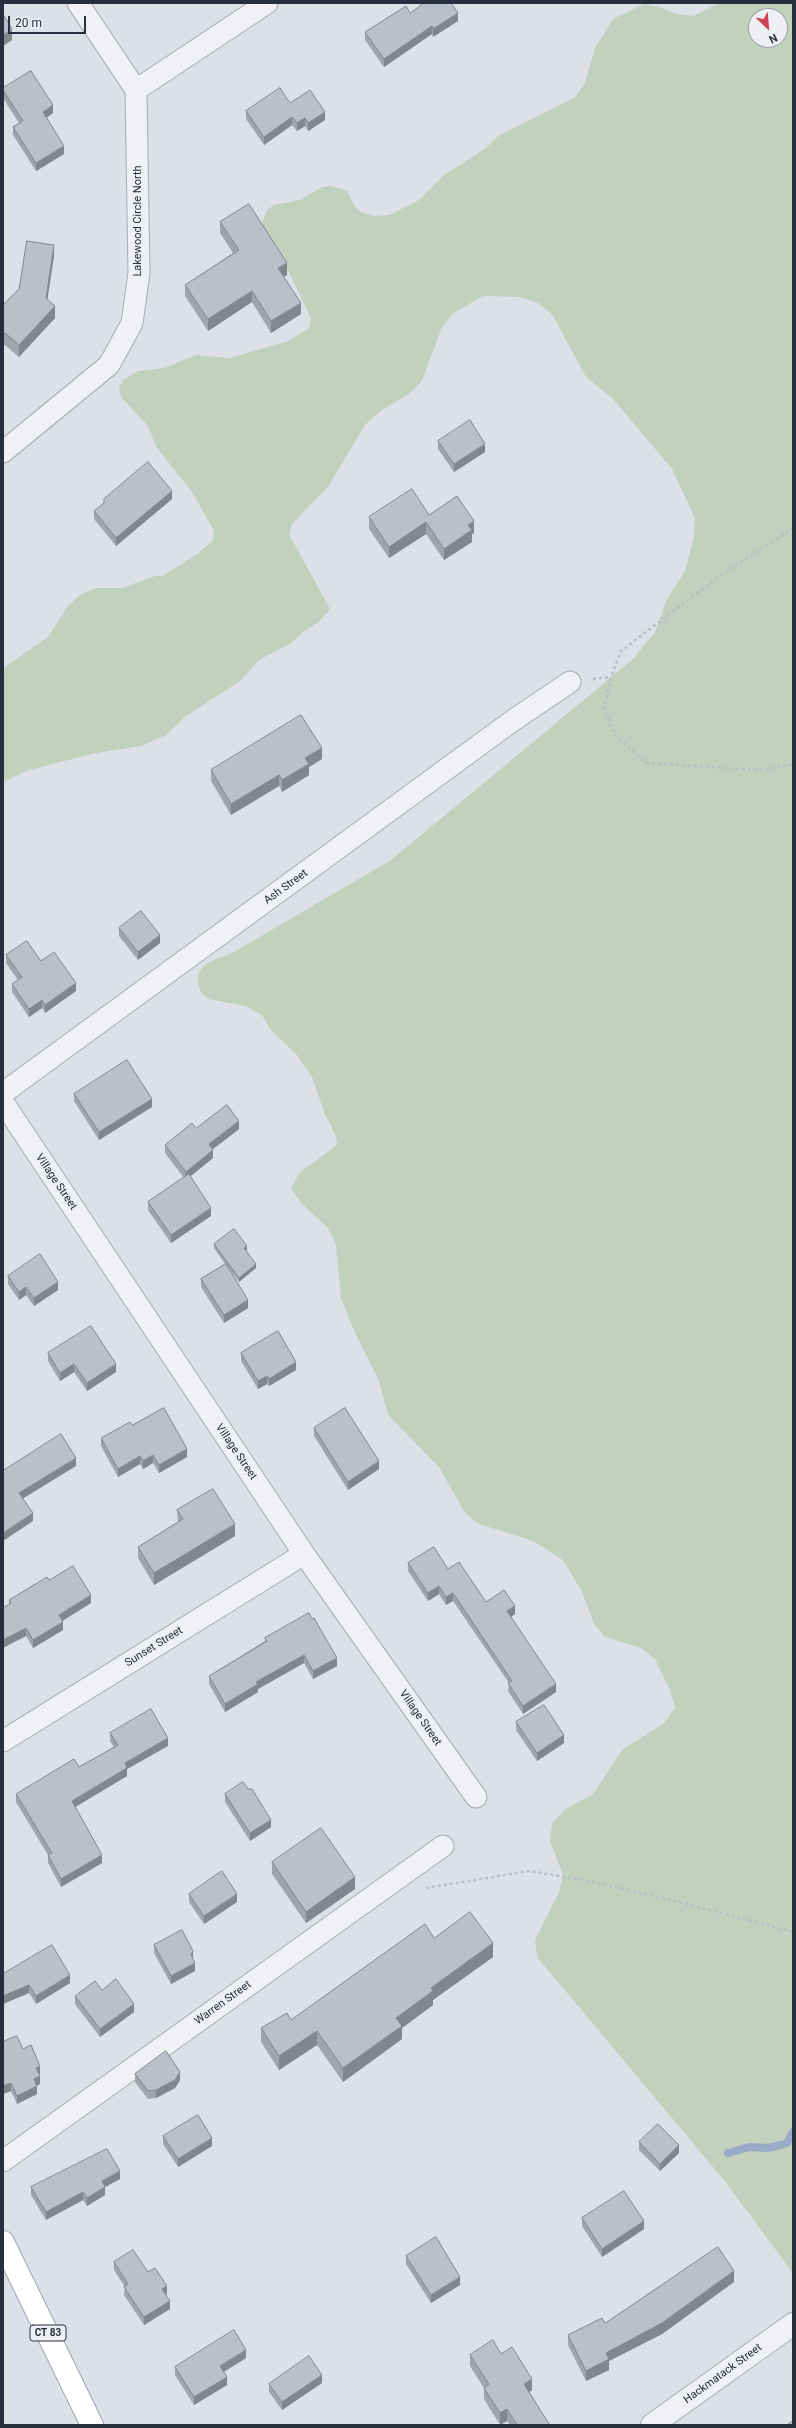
<!DOCTYPE html>
<style>
body{margin:0}
#map{position:relative;width:796px;height:2428px;overflow:hidden;background:#dde1e7;font-family:Roboto,sans-serif}
canvas{display:block}
.frame{position:absolute;inset:0;border:4px solid #272e3d;pointer-events:none}
.north{position:absolute;left:748px;top:8px;width:40px;height:40px;box-sizing:border-box;background:#edeff5;border:1px solid #9ea2ab;border-radius:50%;rotate:154deg;font-size:11px;font-weight:700;line-height:16px;text-align:center;color:#272e3d}
.north::after{content:'';display:block;margin:auto;width:14px;height:18px;background:#cb4350;clip-path:polygon(50% 0,100% 100%,50% 72%,0 100%)}
.scale{position:absolute;left:8px;top:16px;width:78px;height:18px;box-sizing:border-box;border:2px solid #272e3d;border-top:0;padding-left:5px;font-size:12px;line-height:14px;white-space:nowrap;color:#272e3d;-webkit-text-stroke:3px #edeff5;paint-order:stroke}
</style>
<div id="map">
<canvas width="796" height="2428"></canvas>
<div class="frame"></div>
<div class="north">N</div>
<div class="scale">20 m</div>
</div>
<script>
const c = document.querySelector('canvas').getContext('2d');
c.lineJoin = 'round';
function fillPath(path, color) { c.fillStyle = color; c.fill(path, 'evenodd'); }
function trace(path, color, width, dash) { c.strokeStyle = color; c.lineWidth = width; c.lineCap = dash ? 'butt' : 'round'; c.setLineDash(dash || []); c.stroke(path); }
function write(font, color, halo, rows, align = 'center') {
  c.font = font + ' Roboto,sans-serif'; c.lineWidth = 4; c.setLineDash([]); c.textBaseline = 'middle'; c.strokeStyle = halo; c.fillStyle = color; for (const [text, x, y, turn = 0] of rows) {
    c.save(); c.translate(x, y); c.rotate((+turn || 0) * Math.PI / 180); c.textAlign = isNaN(turn) ? turn : align; if (halo) c.strokeText(text, 0, 0); c.fillText(text, 0, 0); c.restore();
  }
}
const green = new Path2D(`
 M719,3h74v2270l-70,-94 -186,-222 -2,-17 24,-48 4,-17 -13,-34 2,-17 12,-14 29,-16 29,-44 42,-27 11,-15 -5,-18 -15,-31 -14,-11 -36,-11 -11,-13 -12,-32 -19,-32 -30,-19 -54,-17 -14,-11 -26,-46 -51,-52 -9,-34 -24,-48 -14,-35 -5,-53 -8,-17 -26,-24 -11,-15 8,-16 38,-28 -1,-9 -12,-24 -12,-35 -15,-22 -26,-25 -9,-15 -17,-9 -37,-7 -7,-6c-1,-5 -4,-11 -3,-16 1,-15 26,-20 36,-25l157,-92 242,-201 22,-27 12,-33 18,-28 9,-35 1,-18 -23,-49 -58,-69 -28,-23 -34,-63 -14,-11 -18,-6 -37,-1 -31,18 -11,15 -19,52 -12,12 -31,19 -14,13 -37,62 -36,37 -3,10 41,75 -11,13 -15,9 -14,13 -31,16 -19,21 -54,35 -20,19 -25,11 -45,7 -67,17 -26,12v-114l45,-31 19,-30 13,-12 16,-7h26l33,-12h8l37,-24 13,-12 1,-9 -22,-39 -35,-44 -10,-23 -26,-28 -2,-9 4,-8 15,-9 26,-3 32,-13 34,3 58,-17 21,-13 2,-9 -4,-9 -22,-46 -24,-38 6,-16 7,-5 26,-5 22,-13 9,-1 16,5 8,16 6,5 12,4 16,-1 30,-15 24,-24 43,-28 12,-12 76,-38 11,-15 10,-35 18,-29 31,-15 16,3 16,7 17,2zM756,16h24v24h-24z`);
const stream = new Path2D(`
 M728,2153l21,-6 19,1 13,-3 6,-2 6,-11`);
const path = new Path2D(`
 M793,528l-75,49 -97,74 -10,26 -7,32 11,26 31,28 115,7 32,-6
 M593,679l18,-2
 M426,1888l103,-17 54,9 85,19 125,33`);
const minor = new Path2D(`
 M78,3l58,87
 M3,452l106,-87 23,-42 7,-50 -3,-183 131,-87
 M3,1093l512,-374 55,-37
 M3,1102l301,452 172,243
 M3,1741l301,-187
 M3,2161l440,-315`);
const tertiary = new Path2D(`
 M652,2425l141,-101`);
const primary = new Path2D(`
 M3,2242l89,183`);
const wall = new Path2D(`
 M458,21l-25,16 -1,-3 -48,33 -19,-27v-8z
 M3,88l50,25 -7,5 18,36 -28,17 -23,-36v-8l6,-4 -16,-25z
 M290,103l35,17 -17,11 -3,-5 -8,5 -5,-6 -28,20 -18,-26v-8z
 M220,222l67,53 -3,2 17,37 -30,19 -19,-31 -44,29 -23,-35v-11l48,-32 -13,-20z
 M54,256l-7,44 8,18 -36,39 -14,-12h-2v-40z
 M438,441l47,11 -31,20 -16,-23z
 M172,499l-56,47 -22,-27v-8z
 M429,515l45,18 -2,1v8l-28,18 -18,-26 -37,24 -20,-29v-12z
 M322,759l-13,8v8l-27,17 -3,-6 -48,29 -20,-34v-11z
 M119,928l41,15 -22,17 -19,-24z
 M6,955l35,6 35,30 -31,22 -3,-5 -13,9 -17,-25v-8l6,-4 -12,-17z
 M74,1094l78,13 -53,33 -25,-39z
 M196,1128l43,1 -26,20v9l-23,18 21,40 -40,27 -23,-33v-8l36,-24 -19,-25v-8z
 M214,1244l33,6 -1,1 10,17 -17,14 -9,-12 18,38 -24,15 -23,-36v-8l24,-15 -11,-16z
 M8,1276l50,14 -24,16 -8,-11 -7,5 -11,-16z
 M48,1353l68,19 -29,19 -13,-19 -14,9 -12,-20z
 M241,1353l55,17 -27,16 -2,-2 -9,5 -17,-28z
 M132,1425l55,32 -28,16 -6,-10 -10,6 -3,-5 -22,13 -17,-31v-8z
 M314,1428l65,41 -31,21 -34,-54z
 M177,1510l58,26 -81,49 -16,-27v-11l40,-25z
 M408,1563l40,6 38,33 29,12 -4,3 45,75 -33,22 -15,-23 1,-8 -56,-82 -7,4 -7,-11 -11,7 -20,-30z
 M49,1580l42,23 -29,18 1,9 -30,18 -7,-12 -17,-31v-5z
 M312,1619l25,47 -24,13 -9,-16 -46,26v3l-33,20 -16,-28v-8l56,-35v-3z
 M516,1722l48,21 -27,18 -21,-31z
 M110,1733l58,13 -41,23v7l-52,31 27,56 -41,24 -13,-24v-8l-32,-53v-8l63,-27 35,-20 -4,-6z
 M225,1794l46,33 -21,14 -25,-39z
 M272,1862l83,27 -49,34 -34,-49z
 M189,1894l48,8 -33,22 -15,-22z
 M434,1938l59,19 -60,43v5l-31,23v11l-59,43 -26,-37 -38,25 -18,-28v-14l30,-8z
 M154,1945l41,26 -24,13 -17,-31z
 M3,1974l67,9 -34,21 -7,-11 -26,11z
 M102,1990l32,22 -34,25 -25,-33v-8z
 M3,2042l20,7 17,25h-1l1,10 -3,2v8l-20,10 -6,-13 -8,3z
 M135,2074l45,6 -5,8 -19,10 -8,1 -13,-17z
 M163,2136l49,10 -34,21 -15,-23z
 M639,2142l40,11 -19,18 -21,-21z
 M120,2179l-15,8v8l-18,11 -4,-6 -37,20 -15,-25v-8z
 M582,2218l62,11 -42,28 -20,-31z
 M406,2256l54,29 -29,18 -25,-39z
 M114,2262l34,10 19,22h-1l4,15 -26,16 -20,-30 1,-8 -11,-17z
 M734,2282l-72,52 -53,27v9l-23,11 -18,-36v-10z
 M501,2354l31,36 -3,2 20,33h-39l-3,-4 -7,4 -16,-26v-11l-14,-22v-11z
 M246,2358l-22,14 3,13 -33,20 -19,-30v-8z
 M322,2383l-40,27 -13,-18v-8z`);
const shadedWall = new Path2D(`
 M458,13v8l-25,16v-8z
 M432,26v8l-48,33v-8z
 M12,29v11l-9,6v-11z
 M53,105v8l-10,7v-8z
 M325,112v8l-17,11v-8z
 M292,117v8l-28,20v-8z
 M305,118v8l-8,5v-8z
 M64,146v8l-28,17v-8z
 M54,245v11l-8,53v-11z
 M287,263v12l-9,5v-12z
 M252,291v11l-44,29v-12z
 M301,303v11l-30,19v-12z
 M55,306v12l-36,39v-12z
 M485,444v8l-31,20v-8z
 M172,491v8l-56,47v-8z
 M474,521v12l-2,1v8l-28,18v-11l24,-24z
 M426,522v12l-37,24v-11z
 M322,748v11l-13,8v8l-27,17v-12l23,-22z
 M279,775v11l-48,29v-11z
 M160,935v8l-22,17v-8z
 M76,983v8l-31,22v-8z
 M42,1000v8l-13,9v-8z
 M152,1099v8l-53,33v-8z
 M239,1121v8l-30,23v-8z
 M213,1150v8l-27,22v-8z
 M211,1208v8l-40,27v-8z
 M247,1246v4l-3,2v-4z
 M256,1264v4l-17,14v-4z
 M58,1282v8l-24,16v-8z
 M26,1287v8l-7,5v-8z
 M248,1300v8l-24,15v-8z
 M296,1362v8l-27,16v-7z
 M74,1364v8l-14,9v-8z
 M116,1364v8l-29,19v-8z
 M267,1376v8l-9,5v-8z
 M187,1449v8l-28,16v-8z
 M153,1455v8l-10,6v-8z
 M140,1456v8l-22,13v-8z
 M76,1458v8l-57,35v-8z
 M379,1461v8l-31,21v-8z
 M33,1513v8l-30,20v-8z
 M235,1524v12l-81,49v-12z
 M439,1586v8l-11,7v-8z
 M453,1593v8l-7,4v-8z
 M91,1595v8l-32,20v-8z
 M515,1606v8l-8,5v-8z
 M63,1622v8l-30,18v-8z
 M26,1628v8l-23,12v-8z
 M304,1655v8l-46,26v3l-33,20v-8l31,-22z
 M337,1658v8l-24,13v-8z
 M556,1684v8l-33,22v-8z
 M564,1735v8l-27,18v-8z
 M168,1738v8l-41,23v7l-55,33v-8l53,-38z
 M271,1820v7l-21,14v-8z
 M102,1855v8l-41,24v-8z
 M355,1877v12l-49,34v-11z
 M237,1894v8l-33,22v-8z
 M493,1943v14l-60,43v5l-31,23v11l-59,43v-14l53,-50 35,-30z
 M193,1951v8l-2,-4z
 M195,1963v8l-24,13v-8z
 M70,1975v8l-34,21v-8z
 M29,1985v8l-26,11v-8z
 M134,2004v8l-34,25v-8z
 M317,2031v14l-38,25v-14z
 M40,2066v8l-4,2v-8z
 M180,2072v8l-5,8 -19,10v-8z
 M40,2076v8l-6,3v-8z
 M11,2083v8l-8,3v-8z
 M37,2086v8l-20,10v-8z
 M212,2138v8l-34,21v-8z
 M679,2145v8l-19,18v-7z
 M120,2171v8l-15,8v8l-18,11v-8l15,-17z
 M83,2192v8l-37,20v-8z
 M644,2221v8l-42,28v-8z
 M734,2271v11l-72,52 -53,27v9l-23,11v-10l20,-18z
 M460,2277v8l-29,18v-8z
 M167,2286v8l-5,3v-8z
 M170,2301v8l-26,16v-8z
 M246,2350v8l-26,16v-8z
 M322,2375v8l-40,27v-8z
 M227,2377v8l-33,20v-8z
 M532,2379v11l-8,6v-12z
 M507,2409v12l-7,4v-12z`);
const building = new Path2D(`
 M424,3h27l7,10 -25,16 -1,-3 -48,33 -19,-27 41,-26 4,7z
 M3,14l9,15 -9,6z
 M31,71l22,34 -10,7 21,34 -28,17 -23,-36 10,-6 -20,-31v-2z
 M280,88l10,15 20,-13 15,22 -17,11 -3,-5 -8,5 -5,-6 -28,20 -18,-26z
 M249,204l38,59 -9,5 23,35 -30,18 -19,-30 -44,28 -23,-34 54,-35 -19,-28z
 M27,241l27,4 -8,53 9,8 -36,39 -14,-12 -2,1v-29l16,-16z
 M470,420l15,24 -31,20 -16,-23z
 M148,462l24,29 -56,47 -22,-27 10,-8v-4z
 M412,489l17,26 28,-19 17,25 -6,4 4,5 -28,19 -18,-27 -37,25 -20,-30z
 M301,715l21,33 -17,10 4,6 -27,16 -3,-5 -48,29 -20,-34z
 M141,911l19,24 -22,17 -19,-24z
 M27,941l14,20 13,-9 22,31 -31,22 -3,-5 -13,9 -17,-25 10,-7 -16,-22z
 M127,1060l25,39 -53,33 -25,-38z
 M227,1105l12,16 -30,23 4,6 -27,22 -21,-27 27,-22 4,5z
 M189,1174l22,34 -40,27 -23,-33z
 M234,1229l13,17 -3,2 12,16 -17,14 -25,-34z
 M40,1254l18,28 -24,16 -8,-11 -7,5 -11,-16z
 M226,1264l22,36 -24,15 -23,-36z
 M91,1326l25,38 -29,19 -13,-19 -14,9 -12,-20z
 M278,1331l18,31 -27,17 -2,-3 -9,5 -17,-28z
 M164,1408l23,41 -28,16 -6,-10 -10,6 -3,-5 -22,13 -17,-31 29,-16 2,3z
 M345,1408l34,53 -31,21 -34,-54z
 M61,1434l15,24 -57,35 14,20 -30,20v-62z
 M213,1489l22,35 -81,49 -16,-26 45,-28 -6,-9z
 M434,1547l14,22 11,-7 27,40 18,-12 11,16 -8,5 49,73 -33,22 -15,-23 4,-2 -59,-88 -7,4 -7,-11 -11,7 -20,-30z
 M73,1566l18,29 -32,20 4,7 -30,18 -7,-12 -23,12v-32l8,-5 -2,-3 38,-23 2,3z
 M309,1613l3,6 2,-1 23,40 -24,13 -9,-16 -48,27 2,2 -33,20 -16,-28 58,-35 -2,-3z
 M544,1705l20,30 -27,18 -21,-31z
 M151,1709l17,29 -43,25 2,5 -55,33 30,54 -41,24 -13,-24 4,-2 -36,-59 58,-35 5,8 39,-22 -8,-12z
 M243,1782l5,7h4l19,31 -21,13 -25,-39z
 M321,1828l34,49 -49,35 -34,-50z
 M222,1871l15,23 -33,22 -15,-22z
 M470,1912l23,31 -62,45 2,3 -37,27 6,8 -59,42 -26,-37 -38,25 -18,-28 26,-15 4,7 134,-96 9,14z
 M182,1930l11,21 -2,4 4,8 -24,13 -17,-31z
 M52,1945l18,30 -34,21 -7,-11 -26,11v-22z
 M116,1979l18,25 -34,25 -25,-33 20,-15 7,9z
 M17,2036l6,13 8,-4 9,21 -4,2 4,8 -6,3 3,7 -20,10 -6,-13 -8,3v-44z
 M166,2051l14,21 -5,8 -19,10 -8,1 -13,-17z
 M198,2115l14,23 -34,21 -15,-23z
 M658,2124l21,21 -19,19 -21,-22z
 M107,2149l13,22 -18,10 3,6 -18,11 -4,-6 -37,20 -15,-25z
 M624,2191l20,30 -42,28 -20,-31z
 M436,2237l24,40 -29,18 -25,-39z
 M718,2247l16,24 -72,52 -56,30 3,6 -23,12 -18,-36 34,-17 3,5z
 M133,2250l15,22 7,-4 12,18 -5,3 8,12 -26,16 -20,-30 4,-3 -14,-22z
 M234,2330l12,20 -26,16 7,11 -33,20 -19,-30z
 M493,2340l8,14 11,-7 20,32 -8,5 25,40 -2,1h-30l-10,-16 -7,4 -16,-25 5,-4 -19,-29z
 M309,2356l13,19 -40,27 -13,-18z
 M793,2421v4h-6z`);
const shields = [
 [48,2333,36]
];
const shieldNames = [
 ["CT 83",48,2333]
];
const streetNames = [
 ["Lakewood Circle North",138,221,-90],
 ["Ash Street",286,887,-36],
 ["Village Street",56,1182,56],
 ["Village Street",236,1452,56],
 ["Sunset Street",154,1647,-32],
 ["Village Street",420,1718,55],
 ["Warren Street",223,2003,-36],
 ["Hackmatack Street",723,2374,-36]
];
fillPath(green, '#c2d1be');
trace(stream, '#98acc7', 8);
trace(minor, '#a6abb4', 23);
trace(tertiary, '#a6abb4', 24);
trace(primary, '#9da4b2', 24);
trace(path, '#bcbec5', 2.5, [3, 3]);
trace(minor, '#f0f1f5', 21);
trace(tertiary, '#f0f1f5', 22);
trace(primary, '#fff', 22);
fillPath(wall, '#a1a4ae');
fillPath(shadedWall, '#83868d');
fillPath(building, '#bbbfca');
trace(building, '#83868d', 1);
for (const [x, y, w] of shields) { const box = new Path2D(); box.roundRect(x - w / 2, y - 8, w, 16, 3); c.fillStyle = '#edeff5'; c.fill(box); trace(box, '#272e3d', 1); }
write('bold 10px', '#272e3d', null, shieldNames);
write('11px', '#272e3d', '#edeff5', streetNames);
</script>
